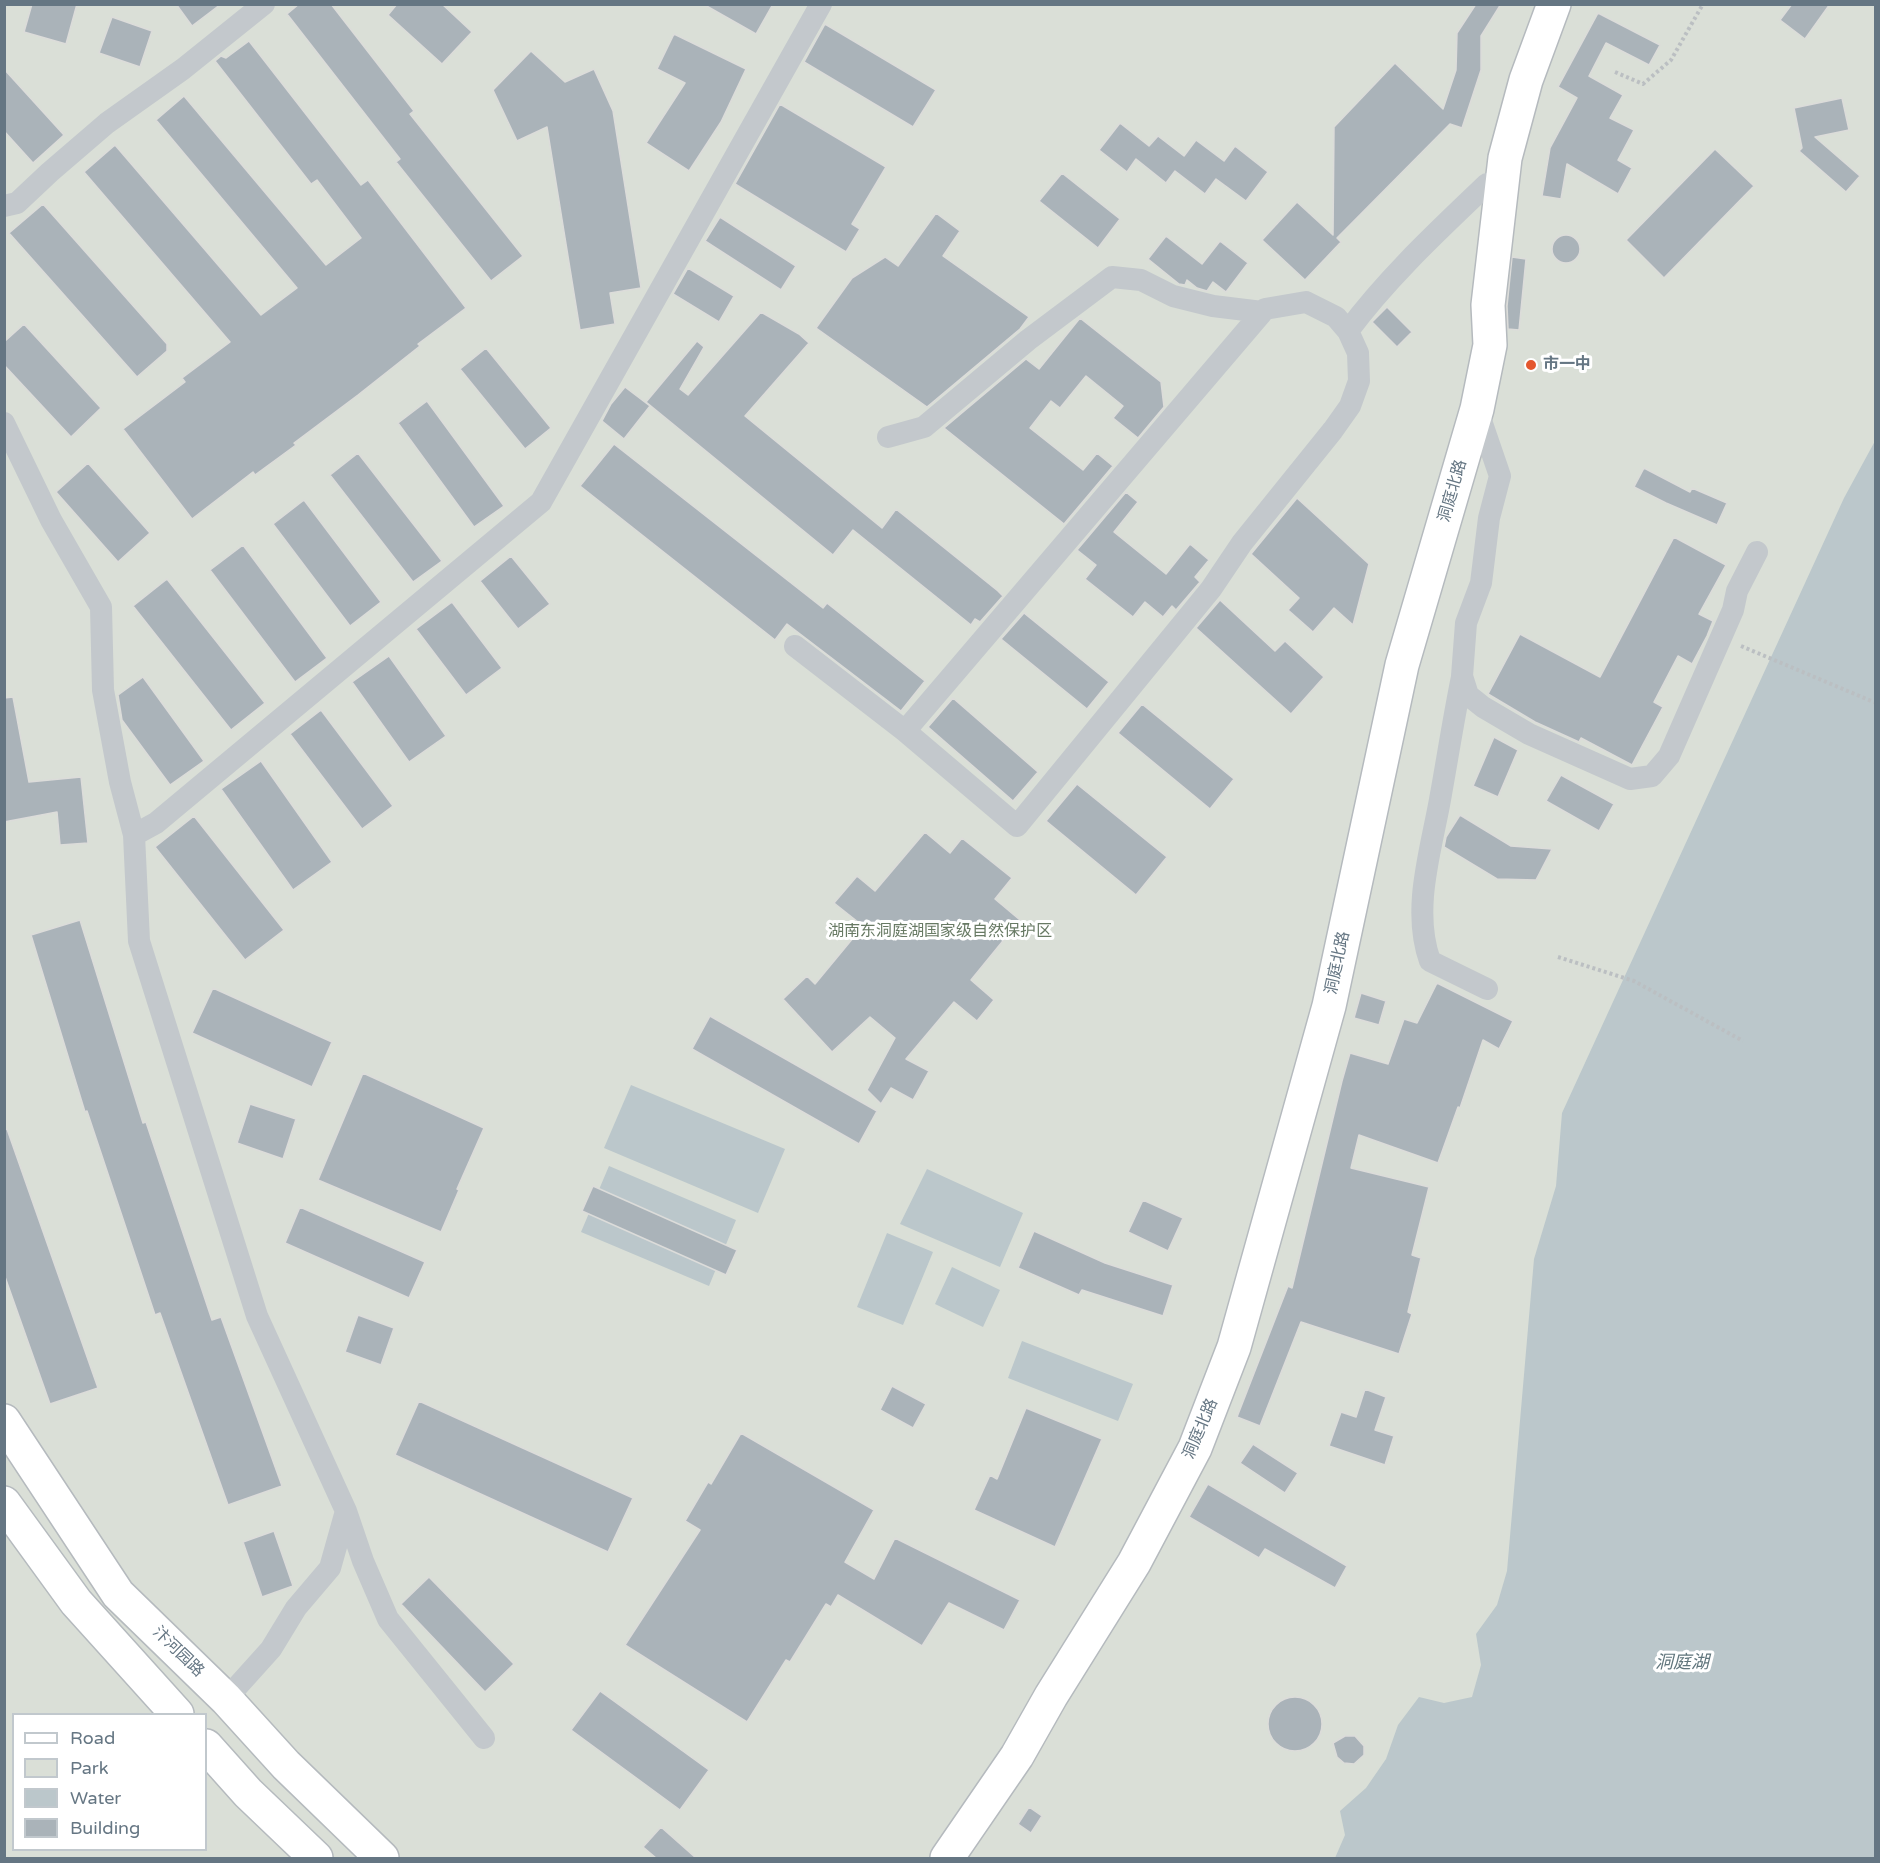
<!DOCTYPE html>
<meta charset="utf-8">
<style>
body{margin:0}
#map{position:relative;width:1880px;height:1863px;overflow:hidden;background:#fafaf8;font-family:"Varela Round",sans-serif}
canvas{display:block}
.frame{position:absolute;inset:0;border:6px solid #657683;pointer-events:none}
.legend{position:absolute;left:12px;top:1713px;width:195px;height:138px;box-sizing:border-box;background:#fff;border:2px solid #c1c8cd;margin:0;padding:8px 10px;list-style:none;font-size:18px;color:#657683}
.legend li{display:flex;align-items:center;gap:12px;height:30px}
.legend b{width:30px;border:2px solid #c1c8cd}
</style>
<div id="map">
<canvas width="1880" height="1863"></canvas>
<div class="frame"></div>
<ul class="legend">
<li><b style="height:8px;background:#fff"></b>Road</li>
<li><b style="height:16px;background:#dadfd7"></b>Park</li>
<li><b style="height:16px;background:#bbc7cb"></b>Water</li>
<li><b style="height:16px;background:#aab3b9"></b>Building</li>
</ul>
</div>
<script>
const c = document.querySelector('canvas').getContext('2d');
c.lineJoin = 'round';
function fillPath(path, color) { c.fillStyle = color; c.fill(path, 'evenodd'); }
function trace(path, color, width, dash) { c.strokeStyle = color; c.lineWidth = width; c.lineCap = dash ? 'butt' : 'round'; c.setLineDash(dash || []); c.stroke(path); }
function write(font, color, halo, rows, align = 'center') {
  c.font = font + ' "Varela Round","Noto Sans SC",sans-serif'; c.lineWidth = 6; c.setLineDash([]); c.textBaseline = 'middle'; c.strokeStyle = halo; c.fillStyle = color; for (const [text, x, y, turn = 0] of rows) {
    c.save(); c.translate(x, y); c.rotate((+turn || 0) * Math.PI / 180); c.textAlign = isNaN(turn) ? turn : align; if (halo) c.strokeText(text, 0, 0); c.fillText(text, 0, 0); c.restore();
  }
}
const green = new Path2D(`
 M5,5h1870v1853h-1870zM14,1714h192v136h-192z`);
const water = new Path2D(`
 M1875,441v1417h-540l10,-23 -5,-24 26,-23 20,-29 12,-34 21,-28 25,6 28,-6 9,-32 -5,-31 21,-29 10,-34 27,-312 22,-73 6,-73 282,-615z
 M631,1085l154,64 -27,64 -154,-65z
 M609,1166l127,54 -27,66 -128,-54z
 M927,1169l96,44 -23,54 -100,-43z
 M887,1233l46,19 -30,73 -46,-18z
 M952,1267l48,23 -17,37 -48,-23z
 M1022,1341l111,43 -15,37 -110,-43z`);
const building = new Path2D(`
 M32,4h45l-11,40 -42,-12z
 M176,4h45l-29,22z
 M299,4h32l83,107 -4,3 113,142 -32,25 -95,-119 4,-3 -113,-145z
 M397,4h45l30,28 -30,32 -54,-49z
 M703,4h70l-17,30z
 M1476,4h25l-20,32v34l-19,58 -12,-4 -113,114 4,4 -36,38 -43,-40 35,-38 36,33 1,-108 61,-64 48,46 13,-39 1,-37z
 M1792,4h38l-25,35 -25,-19z
 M1598,13l62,32 -11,20 -43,-22 -17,33 34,19 -13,23 24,12 -16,30 14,8 -14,26 -51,-30 -6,35 -19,-3 8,-48 27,-50 -19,-11z
 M112,17l40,14 -12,36 -41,-14z
 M825,24l111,66 -23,37 -109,-65z
 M674,34l72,35 -25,53 -32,49 -43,-28 39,-60 -28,-14z
 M249,41l112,144 7,-5 98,128 -48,36 2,2 -62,49 -64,48 2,2 -41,30 -2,-3 -61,47 -69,-90 62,-47 -3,-4 48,-36 -146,-170 31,-27 146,170 36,-27 -141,-168 28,-24 142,169 35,-27 -44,-58 -6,4 -96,-123 6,-5 5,2z
 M531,51l34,31 29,-13 19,42 28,177 -31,5 5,31 -35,6 -33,-203 -30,14 -24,-51z
 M4,69l60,66 -31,28 -29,-32z
 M1842,98l7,32 -34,7 45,39 -14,16 -47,-41 3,-3 -8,-40z
 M780,104l106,63 -34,57 8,5 -14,23 -111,-68z
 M1120,123l29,23 9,-10 26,20 12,-16 28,21 11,-15 33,26 -22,29 -30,-22 -11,15 -30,-23 -9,12 -30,-24 -9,13 -28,-22z
 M1715,149l39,37 -90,92 -38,-38z
 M1062,173l58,46 -22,29 -59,-47z
 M43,204l124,140v7l-30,26 -128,-144z
 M936,213l24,18 -17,25 86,61 -9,12 -93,78 -111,-79 36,-50 33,-21 13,9z
 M720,217l76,49 -15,24 -76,-49z
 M1552 249a14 14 0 1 1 28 0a14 14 0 1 1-28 0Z
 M1166,236l36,28 18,-23 28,22 -22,29 -13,-10 -6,9 -10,-3 -10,-8 -2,5 -6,-1 -31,-25z
 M1512,257l14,2 -7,71 -11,-1 -1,-23z
 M688,268l46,28 -15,26 -46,-28z
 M1387,307l25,25 -15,15 -25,-25z
 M761,312l38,22 10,9 -64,73 137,112 14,-19 102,82 5,5 -23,26 -5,-3 -4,6 -118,-95 -20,25 -187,-153 51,-61 7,6 -24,42 8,6z
 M1080,318l81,64 3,25 -26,31 -25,-20 10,-12 -37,-30 -26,32 -9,-7 -21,27 53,42 14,-17 16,13 -49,58 -120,-96 82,-69 13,10z
 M24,324l77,84 -30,29 -67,-72v-23z
 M486,348l65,80 -26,21 -65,-80z
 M625,387l25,19 -26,33 -22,-18 9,-17z
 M427,401l77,105 -30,21 -76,-104z
 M614,444l209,164 4,-5 98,78 -24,30 -114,-87 -12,16 -195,-154z
 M358,453l84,108 -29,21 -83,-107z
 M88,463l62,70 -32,29 -62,-70z
 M1644,468l46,24 2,-4 35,15 -10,22 -51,-22 -32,-16z
 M1126,492l12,10 -24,30 52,42 24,-30 19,16 -14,17 5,5 -24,28 -4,-4 -9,11 -18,-15 -12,15 -48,-38 11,-14 -19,-15z
 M1297,498l72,66 -16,61 -19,-17 -21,24 -25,-22 11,-12 -48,-44z
 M304,500l77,102 -31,24 -77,-102z
 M1674,537l52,28 -27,49 14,7 -6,15 -15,28 -14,-8 -24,46 9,5 -31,58 -51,-27 -2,4 -44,-20 -47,-28 32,-60 80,43z
 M243,545l84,113 -32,24 -85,-112z
 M511,556l39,48 -32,25 -38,-48z
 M167,579l98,124 -34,27 -98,-124z
 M1220,600l55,51 10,-10 39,36 -33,37 -95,-86z
 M452,602l50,66 -36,27 -50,-66z
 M1024,613l85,69 -22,27 -86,-70z
 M389,656l57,80 -37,26 -57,-80z
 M143,677l61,84 -34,24 -48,-65 -4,-25z
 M13,697l16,85 52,-5 7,66 -28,2 -3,-33 -53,10v-124z
 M953,698l85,74 -25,29 -85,-74z
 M1142,704l92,75 -24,30 -92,-76z
 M321,710l72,96 -31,23 -72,-95z
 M1494,737l24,13 -20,47 -25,-11z
 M261,761l71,101 -39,28 -72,-101z
 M1561,775l53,29 -15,27 -53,-30z
 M1077,784l90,73 -31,38 -90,-74z
 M1460,815l51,31 41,3 -16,31 -39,-1 -53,-32 2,-10z
 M194,816l90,114 -39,30 -90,-113z
 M925,832l25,21 12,-15 50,40 -17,21 25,21 -49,60 23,20 -17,21 -23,-19 -48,57 23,12 -16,29 -22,-12 -10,16 -14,-14 28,-52 -25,-21 -38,35 -49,-53 24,-23 8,8 48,-58 -29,-23 23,-27 18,15z
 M80,920l63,203 3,-1 66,198 9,-3 61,169 -54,19 -68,-192 -5,2 -68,-204 -2,1 -54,-177z
 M1437,983l76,38 -14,28 -16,-9 -23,68 -2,-1 -20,56 -79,-28 -8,33 78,19 -17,68 9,3 -13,54 4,2 -13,40 -98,-32 -41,104 -23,-9 51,-131 4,2 50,-207 8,-28 38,11 16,-45 13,4z
 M213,988l119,54 -20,45 -120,-54z
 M1361,993l25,8 -7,24 -25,-7z
 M710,1016l167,95 -18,33 -167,-95z
 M363,1073l121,55 -27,61 2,1 -18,42 -123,-52z
 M250,1104l46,15 -13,40 -46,-16z
 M7,1129l91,259 -48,16 -46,-130v-144z
 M593,1186l144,64 -11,25 -144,-64z
 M1143,1200l40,18 -15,33 -40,-19z
 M300,1207l125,55 -16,36 -124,-55z
 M1034,1231l71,32 68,22 -10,31 -81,-26 -3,5 -61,-27z
 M358,1315l36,13 -13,37 -36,-13z
 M892,1386l34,18 -13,24 -33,-18z
 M1365,1389l21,8 -11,33 19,6 -9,29 -56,-19 12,-34 15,5z
 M419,1401l214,97 -25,54 -213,-97z
 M1026,1408l76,31 -47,108 -81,-37 16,-35 7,4z
 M741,1433l133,77 -29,52 29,17 21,-41 125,62 -16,30 -55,-27 -27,43 -84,-51 -7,12 -5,-3 -36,58 -4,-2 -39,62 -122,-77 75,-115 -15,-9 23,-39 3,2z
 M1253,1444l45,29 -13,20 -45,-30z
 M1208,1484l139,82 -12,22 -70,-39 -6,9 -70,-41z
 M274,1531l19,55 -31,11 -19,-55z
 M429,1577l85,87 -29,28 -84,-88z
 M600,1691l109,79 -29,40 -109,-80z
 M1268 1724a27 27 0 1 1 54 0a27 27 0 1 1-54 0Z
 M1345,1736h10l9,10v9l-10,9 -10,-1 -7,-6 -4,-14z
 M1029,1807l13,9 -11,17 -13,-9z
 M661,1827l35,31h-40l-13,-11z`);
const path = new Path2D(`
 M1615,72l28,12 28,-24 32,-56
 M1741,646l135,57
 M1558,957l76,24 109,60`);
const street = new Path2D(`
 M4,206l13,-3 33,-31 57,-49 76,-54 81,-65
 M1477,409l23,67 -11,42 -8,65 -15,40 -4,53 6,19 15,12 46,27 101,45 22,-3 17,-20 64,-146 4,-19 20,-39
 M4,423l47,97 50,87 2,83 17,92 14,53 5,106 118,375 89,195 -16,57 -34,40 -25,41 -45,50
 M888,437l36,-10 104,-87 84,-63 29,3 32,16 40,10 49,6
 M795,646l110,85 112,95 194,-237 31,-46 91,-113 17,-24 9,-25 -1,-28 -10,-22c40,-54 91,-101 139,-147
 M1462,677c-8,39 -14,78 -21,117 -9,54 -30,114 -11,167l57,28
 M905,731l360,-422 41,-7 30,15 12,14
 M134,835l22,-12 385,-321 280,-498
 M346,1511l17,50 25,58 96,119`);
const primary = new Path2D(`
 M4,1421l114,173 108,105 60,66 96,93
 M4,1503l72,99 101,112
 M206,1746l42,47 68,65
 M947,1858l70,-102 34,-60 83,-133 61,-115 39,-101 95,-341 73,-341 75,-256 13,-64 -2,-40 17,-147 21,-78 28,-76`);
const markers = [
 [1531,365,6,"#e4572e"]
];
const poiNames = [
 ["市一中",1543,365]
];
const streetNames = [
 ["洞庭北路",1453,491,-74],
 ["洞庭北路",1338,963,-78],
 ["洞庭北路",1201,1429,-67],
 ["汴河园路",178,1652,44]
];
const parkNames = [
 ["湖南东洞庭湖国家级自然保护区",940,932]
];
const waterNames = [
 ["洞庭湖",1682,1663]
];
fillPath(green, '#dadfd7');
fillPath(water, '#bbc7cb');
fillPath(building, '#aab3b9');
trace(building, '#dcdcda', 1.5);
trace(primary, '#b5babe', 36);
trace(path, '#bbbfc2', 4, [3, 3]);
trace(street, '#c3c8cc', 22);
trace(primary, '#fff', 33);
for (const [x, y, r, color] of markers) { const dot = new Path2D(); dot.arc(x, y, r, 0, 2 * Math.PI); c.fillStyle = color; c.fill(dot); trace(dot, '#fff', 2); }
write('bold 16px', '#657683', '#fff', poiNames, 'left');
write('16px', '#657683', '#fff', streetNames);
write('16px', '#687a64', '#fff', parkNames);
write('italic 18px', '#60757c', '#fff', waterNames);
</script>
